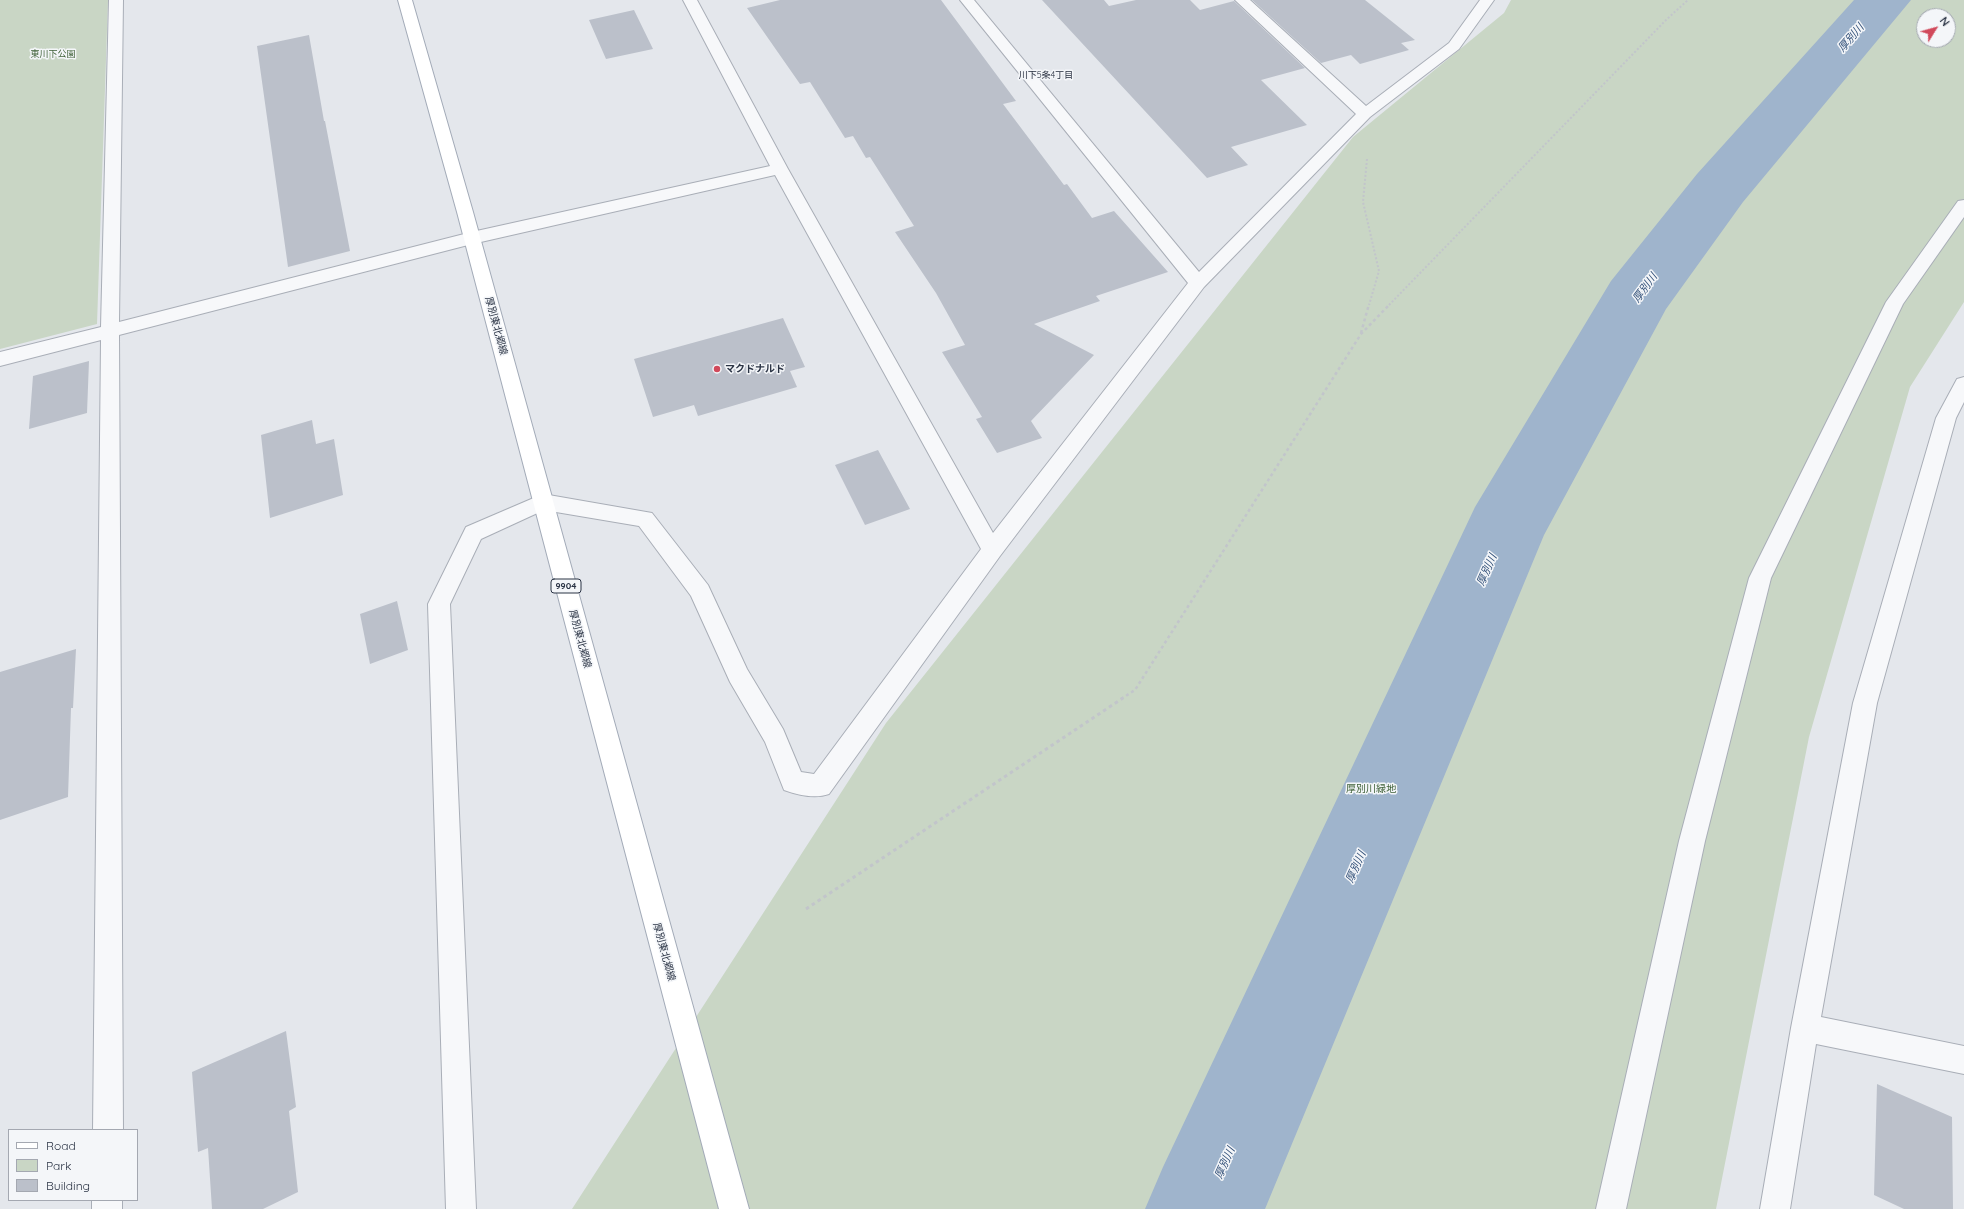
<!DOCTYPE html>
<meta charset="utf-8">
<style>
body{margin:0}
#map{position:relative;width:1964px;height:1209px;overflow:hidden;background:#e4e7ec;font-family:Quicksand,sans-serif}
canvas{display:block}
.legend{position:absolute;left:8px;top:1129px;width:130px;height:72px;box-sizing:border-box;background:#f4f6f9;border:1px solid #a4a8b1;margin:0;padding:5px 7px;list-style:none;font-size:12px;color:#2b3445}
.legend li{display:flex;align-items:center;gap:8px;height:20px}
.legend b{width:20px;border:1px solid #a4a8b1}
.north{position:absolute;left:1916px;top:8px;width:40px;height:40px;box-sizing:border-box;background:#f4f6f9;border:1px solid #a4a8b1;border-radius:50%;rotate:53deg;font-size:11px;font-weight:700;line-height:16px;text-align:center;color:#2b3445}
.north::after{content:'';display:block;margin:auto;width:14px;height:18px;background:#d1495b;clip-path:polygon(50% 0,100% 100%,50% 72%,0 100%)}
</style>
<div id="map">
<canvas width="1964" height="1209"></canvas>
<ul class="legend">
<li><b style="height:5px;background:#fff"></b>Road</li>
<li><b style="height:11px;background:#c9d6c5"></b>Park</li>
<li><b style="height:11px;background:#bbc0ca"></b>Building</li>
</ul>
<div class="north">N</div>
</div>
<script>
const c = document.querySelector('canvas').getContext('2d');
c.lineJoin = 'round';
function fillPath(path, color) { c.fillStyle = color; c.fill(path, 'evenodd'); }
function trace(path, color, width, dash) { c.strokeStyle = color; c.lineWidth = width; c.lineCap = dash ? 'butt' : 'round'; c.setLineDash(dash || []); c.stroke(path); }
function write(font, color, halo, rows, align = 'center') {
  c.font = font + ' Quicksand,"Noto Sans JP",sans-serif'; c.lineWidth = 3; c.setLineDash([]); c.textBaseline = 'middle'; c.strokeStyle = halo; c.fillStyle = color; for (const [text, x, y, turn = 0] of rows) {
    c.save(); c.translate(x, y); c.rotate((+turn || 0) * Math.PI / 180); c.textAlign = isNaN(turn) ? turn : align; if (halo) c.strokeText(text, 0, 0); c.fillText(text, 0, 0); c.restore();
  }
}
const green = new Path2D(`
 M0,0h108l-11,324 -97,25z
 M1511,0h453v302l-54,85 -101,350 -93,472h-1144l314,-486 467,-586 151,-124zM1924,16h24v24h-24z`);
const river = new Path2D(`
 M1854,0h57l-168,202 -77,107 -122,226 -279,674h-120l18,-42 312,-660 136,-226 86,-107z`);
const building = new Path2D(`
 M780,0h161l75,101 -13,3 61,81 3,-1 25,34 22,-7 54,61 -72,24 4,5 -66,23 60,31 -63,66 11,17 -45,15 -21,-34 6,-2 -40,-65 23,-7 -29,-52 -41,-61 19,-6 -44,-69 -4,1 -13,-22 -8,2 -35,-56 -10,2 -53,-76z
 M1042,0h62l5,6 27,-6h54l10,10 34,-9 71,67 -44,12 46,45 -76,22 17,18 -41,13z
 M1252,0h113l50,40 -14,3 8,7 -49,14 -9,-9 -30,8z
 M634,10l19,39 -47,10 -17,-39z
 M309,35l15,86h1l25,130 -62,16 -31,-221z
 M783,318l22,49 -15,4 7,16 -99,29 -4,-11 -41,12 -19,-58z
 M89,361l-2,52 -58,16 4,-53z
 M312,420l4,24 18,-5 9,56 -73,23 -9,-83z
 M878,450l32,59 -45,16 -30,-60z
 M397,601l11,49 -38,14 -10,-50z
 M76,649l-3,59h-2l-3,89 -68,23v-148z
 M286,1031l10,76 -7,4 9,81 -35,17h-51l-4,-61 -10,4 -6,-80z
 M1877,1084l75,33 1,92h-49l-30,-14z`);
const pathFar2 = new Path2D(`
 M1367,159l-4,43 16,69 -10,34
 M1389,305l278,-286 21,-19`);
const pathFar1 = new Path2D(`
 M1361,333l8,-29
 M1121,699l14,-9 226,-356 29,-30`);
const path = new Path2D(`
 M806,909l317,-211`);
const lane = new Path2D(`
 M1964,200v17l-61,87 -132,274 -66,263 -79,368h-30l83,-368 70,-263 137,-276 72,-101z`);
const street = new Path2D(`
 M109,0h14l-4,322 353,-90 298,-66 -87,-166h14l91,169 205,364 195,-250 -228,-283h14l225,272 157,-158 -121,-114h15l116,106 83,-63 31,-43h14l-35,49 -89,68 -166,170 -204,269 -171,238c-14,5 -31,1 -45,-4l-19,-48 -35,-60 -39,-86 -52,-70 -95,-16 -63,29 -31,65 26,605h-30l-18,-605 38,-77 77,-33 109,19 56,72 39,84 36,60 18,43 13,2 167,-225 -206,-374 -303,69 -353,91 4,795h-30l8,-790 -101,26v-14l101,-25z
 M1964,377v25l-8,16 -79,285 -56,314 143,29v28l-148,-30 -26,165h-30l31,-181 62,-325 83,-285 21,-39z
 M92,1200h30v9h-30z`);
const primary = new Path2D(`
 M398,0h14l61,212 276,997h-30l-262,-997z`);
const markers = [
 [717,369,4,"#d1495b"]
];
const farParknames = [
 ["東川下公園",53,54]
];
const farNeighbourhoodnames = [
 ["川下5条4丁目",1046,75]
];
const shields = [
 [566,586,30]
];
const shieldNames = [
 ["9904",566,586]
];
const streetNames = [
 ["厚別東北郷線",496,326,75],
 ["厚別東北郷線",580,639,75],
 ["厚別東北郷線",664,952,75]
];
const poiNames = [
 ["マクドナルド",725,369]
];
const parkNames = [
 ["厚別川緑地",1371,789]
];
const waterNames = [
 ["厚別川",1851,38,-49],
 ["厚別川",1645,288,-54],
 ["厚別川",1487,570,-66],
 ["厚別川",1356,867,-66],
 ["厚別川",1225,1163,-66]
];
fillPath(green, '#c9d6c5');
fillPath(river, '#9fb4cc');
fillPath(building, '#bbc0ca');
trace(lane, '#a9aeb7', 2);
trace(street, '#a9aeb7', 2);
trace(primary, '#a3abb8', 2);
trace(pathFar2, '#c2c5cb', 2, [2, 2]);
trace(pathFar1, '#c2c5cb', 2.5, [3, 3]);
trace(path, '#c2c5cb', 3, [3.5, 3.5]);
fillPath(lane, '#f7f8fa');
fillPath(street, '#f7f8fa');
fillPath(primary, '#fff');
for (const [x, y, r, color] of markers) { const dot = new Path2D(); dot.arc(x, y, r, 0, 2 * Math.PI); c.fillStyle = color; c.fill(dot); trace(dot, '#f4f6f9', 1.5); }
write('9px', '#3f6138', '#f4f6f9', farParknames);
write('9px', '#1d2536', '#f4f6f9', farNeighbourhoodnames);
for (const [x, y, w] of shields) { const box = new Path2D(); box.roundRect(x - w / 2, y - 7, w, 14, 3); c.fillStyle = '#f4f6f9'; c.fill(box); trace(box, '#2b3445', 1); }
write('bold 9px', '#2b3445', null, shieldNames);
write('10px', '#2b3445', '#f4f6f9', streetNames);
write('bold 10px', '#2b3445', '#f4f6f9', poiNames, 'left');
write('10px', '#3f6138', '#f4f6f9', parkNames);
write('italic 11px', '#34527a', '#f4f6f9', waterNames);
</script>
